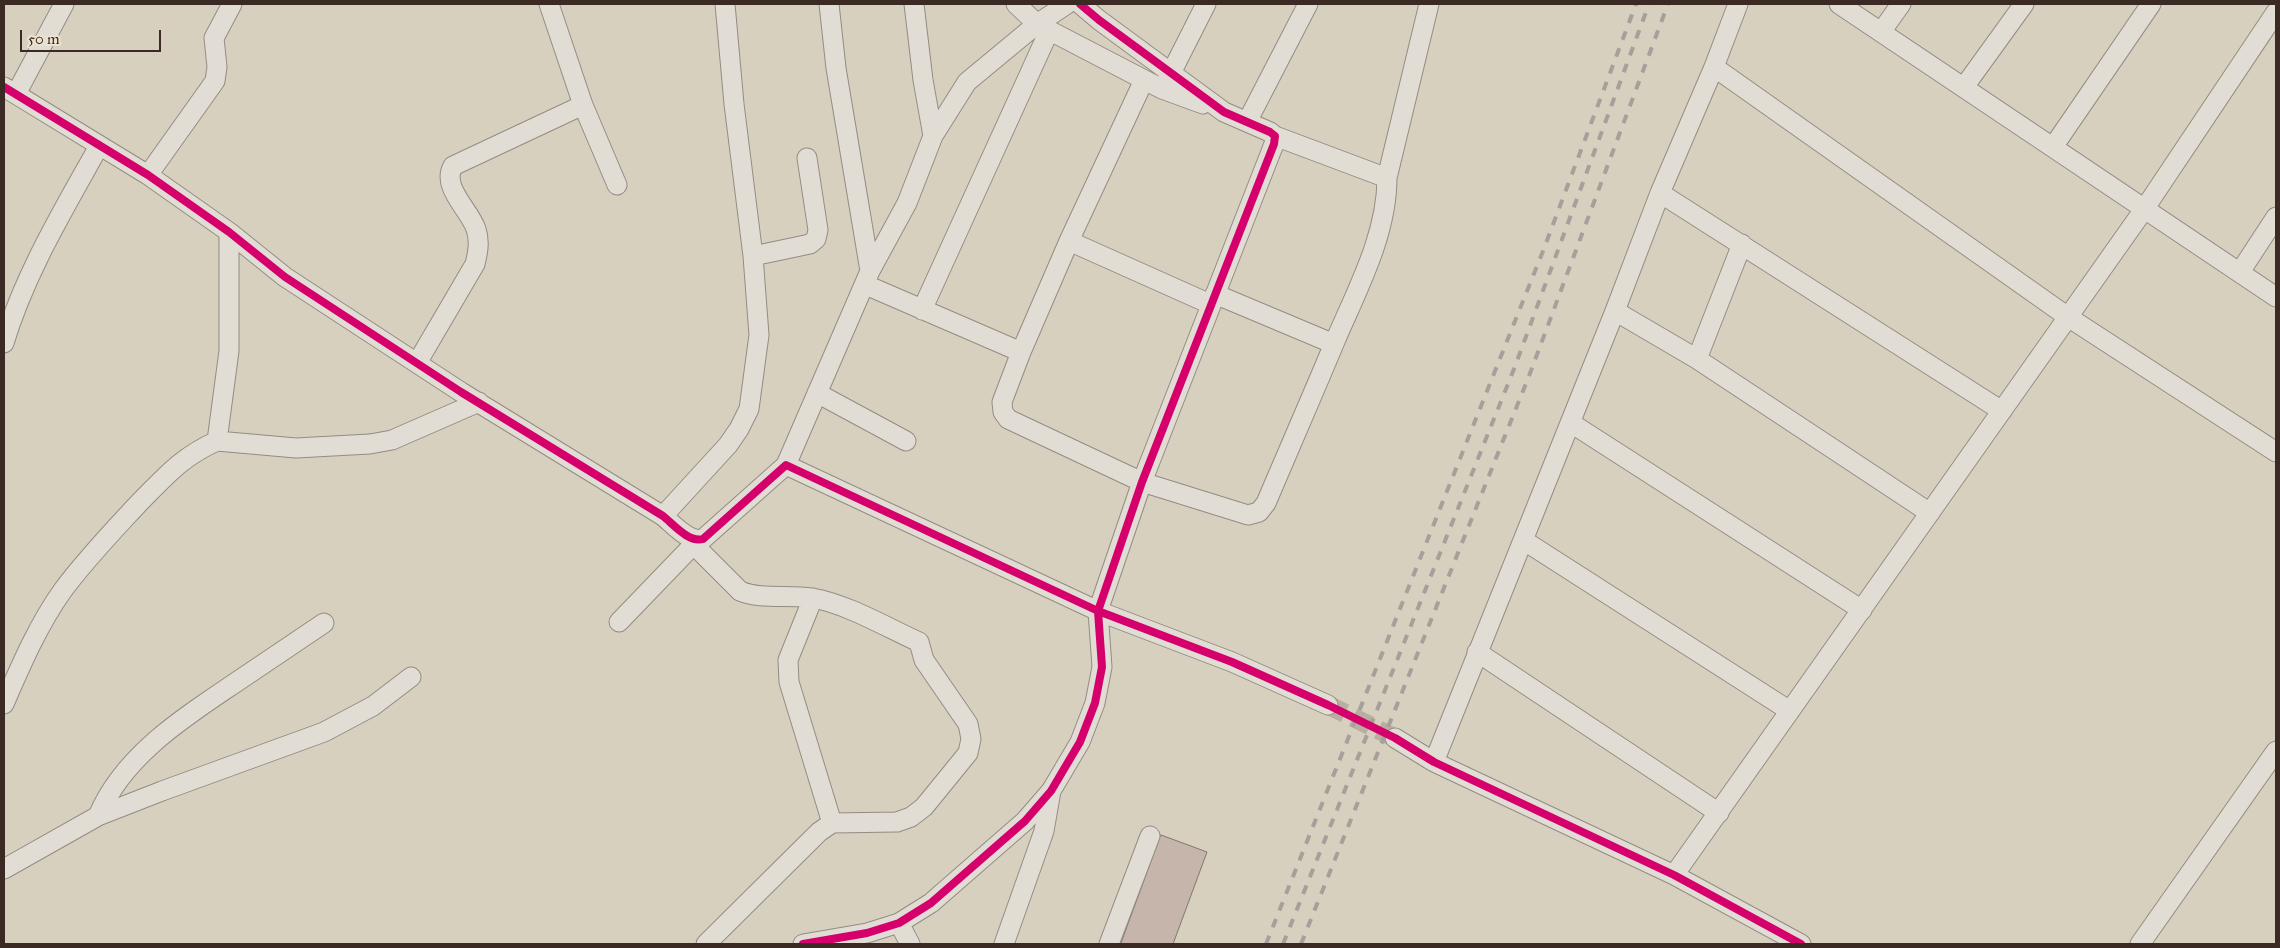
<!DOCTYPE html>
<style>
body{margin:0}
#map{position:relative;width:2280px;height:948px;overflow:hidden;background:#d7d0bf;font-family:"IM FELL Great Primer",serif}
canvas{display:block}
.frame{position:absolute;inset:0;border:5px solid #3b2a24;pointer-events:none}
.scale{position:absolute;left:20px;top:30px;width:141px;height:22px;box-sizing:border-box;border:2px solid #3b2a24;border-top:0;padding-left:6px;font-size:15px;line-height:18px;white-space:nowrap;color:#3b2a24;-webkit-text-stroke:4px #ece2cf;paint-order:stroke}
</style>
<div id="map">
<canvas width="2280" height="948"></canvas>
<div class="frame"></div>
<div class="scale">50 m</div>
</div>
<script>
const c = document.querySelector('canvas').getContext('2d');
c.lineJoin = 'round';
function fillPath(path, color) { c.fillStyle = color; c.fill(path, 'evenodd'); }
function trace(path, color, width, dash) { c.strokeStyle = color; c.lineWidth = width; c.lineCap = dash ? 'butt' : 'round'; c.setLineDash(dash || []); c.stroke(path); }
const building = new Path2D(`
 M1161,835l46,17 -34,92h-52z`);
const minorTunnel = new Path2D(`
 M1328,705l67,33`);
const minor = new Path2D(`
 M549,4l34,101 34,80
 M829,4l7,64 34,203
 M914,4l9,76 10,56
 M1016,4l21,20 125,65 41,15
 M1738,4l-24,63 354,250 208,135
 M1839,4l437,293
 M1881,32l20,-28
 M1144,80l-75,161 -48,111 -19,50 1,10 5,7 134,63 106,33 11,-3 7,-9c23,-54 47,-109 70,-164 22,-51 51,-105 51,-161l42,-174
 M1166,83l40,-79
 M4,87l144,88 81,57 56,45 176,115 202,124c11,9 26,27 40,23l83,-74 312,146 134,51 96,43
 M1964,87l60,-83
 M16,94l48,-90
 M1247,122l61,-118
 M1275,136l112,42
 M2053,147l98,-143
 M148,175l67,-94 2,-14 -3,-29 18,-34
 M1660,193l342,218
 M229,232v119l-12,90 79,7 74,-4 22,-4 87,-38
 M1069,241l141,63
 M753,256l57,-12 6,-5 2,-9 -11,-72
 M2240,272l36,-55
 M866,285l155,67
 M1215,294l119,50
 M922,310l127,-279
 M1615,311l82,48 233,154
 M4,343c21,-70 60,-134 95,-197
 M1697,359l45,-115
 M417,363l58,-99c3,-12 5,-23 1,-35 -7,-20 -35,-42 -23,-63l130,-61
 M817,393l89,48
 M1571,423l291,187
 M786,465l84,-194 37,-68 26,-67 34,-54 70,-58 30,-20
 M663,516l65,-71 11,-16 10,-20 10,-74 -6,-79 -19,-152 -9,-100
 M1523,540l267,171
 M693,544l47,47c21,9 49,3 72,7 33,5 76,30 107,44l5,18 44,64 3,15 -3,14 -44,54 -13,10 -14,5 -65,1 -13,9 -113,112
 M813,598l-25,62 1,22 43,141
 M619,622l78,-81
 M1477,652l242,161
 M4,704c17,-39 34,-79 59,-114 23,-31 49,-58 75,-86 27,-27 43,-47 79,-63
 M1395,738l39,24 240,113 127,69
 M1434,762l181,-451 45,-118 54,-126
 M98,816c25,-60 85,-98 137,-133 30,-20 59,-40 89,-60
 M4,869l94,-53 64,-25 162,-59 49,-26 38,-29
 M1674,875l471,-667 131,-196
 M899,923l11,21
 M803,944l64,-11 32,-10 32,-20 94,-82 26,-30 29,-49 15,-39 7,-36 -4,-56 44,-129 132,-338 1,-8 -5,-4 -46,-20 -125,-92 -19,-16
 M1004,944l40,-113 7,-40
 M1109,944l41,-108
 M2140,944l136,-193`);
const rail = new Path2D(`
 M1266,944l277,-693 93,-247
 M1283,944l231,-575 135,-365
 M1301,944l228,-568 139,-372`);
const cycleway = new Path2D(`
 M4,87l144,88 81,57 56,45 176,115 202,124c11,9 26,27 40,23l83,-74 312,146 134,51 96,43 67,33 39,24 240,113 127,69
 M803,944l64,-11 32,-10 32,-20 94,-82 26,-30 29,-49 15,-39 7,-36 -4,-56 44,-129 132,-338 1,-8 -5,-4 -46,-20 -125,-92 -19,-16`);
fillPath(building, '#c5b5aa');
trace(building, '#7d776e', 1);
trace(minorTunnel, '#b8afa0', 19, [19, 9]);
trace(minor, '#938c82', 21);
trace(minor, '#e1ddd4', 19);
trace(rail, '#a6a09a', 4, [9, 9]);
trace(cycleway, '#d6006c', 8);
</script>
